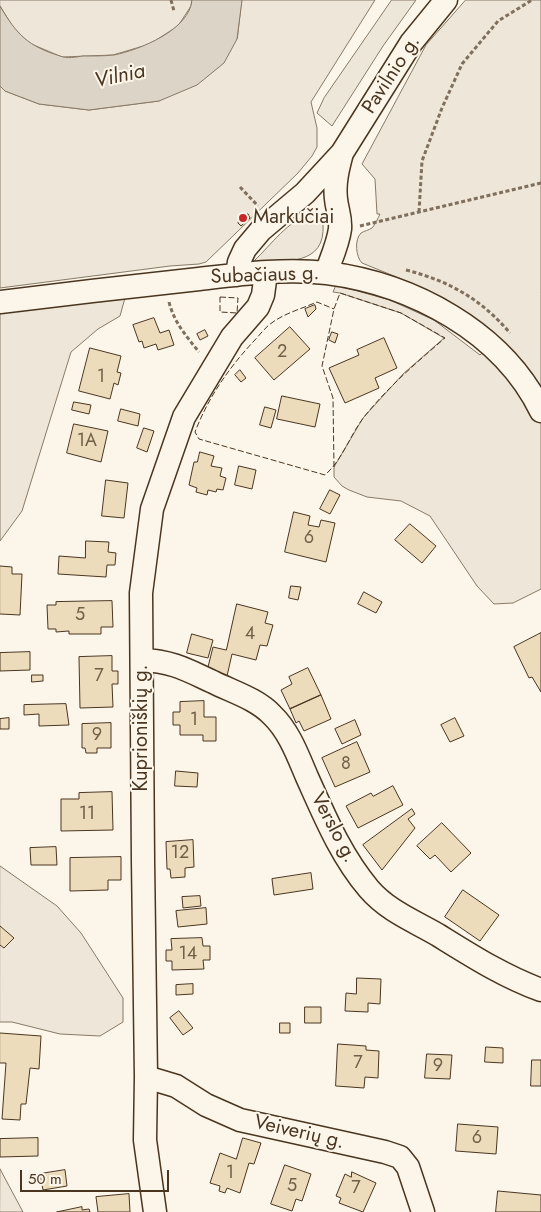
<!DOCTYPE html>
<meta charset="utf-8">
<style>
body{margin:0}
#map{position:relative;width:541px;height:1212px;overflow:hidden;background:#fbf6e9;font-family:Jost,sans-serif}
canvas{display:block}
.scale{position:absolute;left:20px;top:1170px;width:149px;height:22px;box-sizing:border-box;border:2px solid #4a3520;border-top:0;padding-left:6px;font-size:15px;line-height:18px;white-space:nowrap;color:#4a3520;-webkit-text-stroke:4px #fbf6e9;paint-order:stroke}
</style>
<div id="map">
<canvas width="541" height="1212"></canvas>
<div class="scale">50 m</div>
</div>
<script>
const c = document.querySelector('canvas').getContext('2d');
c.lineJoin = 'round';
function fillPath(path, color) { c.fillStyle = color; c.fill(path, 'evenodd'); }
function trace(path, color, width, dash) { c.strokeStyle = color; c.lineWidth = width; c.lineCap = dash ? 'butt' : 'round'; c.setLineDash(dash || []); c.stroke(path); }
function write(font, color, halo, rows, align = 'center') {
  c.font = font + ' Jost,sans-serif'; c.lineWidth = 4; c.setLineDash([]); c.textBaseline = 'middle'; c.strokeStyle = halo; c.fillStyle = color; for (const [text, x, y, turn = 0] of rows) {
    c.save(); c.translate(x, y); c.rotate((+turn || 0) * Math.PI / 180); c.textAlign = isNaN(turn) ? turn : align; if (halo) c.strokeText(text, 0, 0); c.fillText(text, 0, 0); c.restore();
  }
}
const green = new Path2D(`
 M0,0h192l-1,6 -13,20 -28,18 -37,11 -51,2 -33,-14 -16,-16 -13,-21z
 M242,0h133l-64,102 6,26v19l-5,9 -14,17 -92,89 -7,2 -29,2 -170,22v-202l5,5 34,13 50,6 70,-9 78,-62z
 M466,0h75v589l-28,14 -19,1 -17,-18 -47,-70 -29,-15 -34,-4 -18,-7 -7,-4 -8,-9v-10l29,-49 40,-44 41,-36 -43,-25 -61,-20 -7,-1 3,-7 54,15 44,20 46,35 16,-14 -21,-20 -54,-34 -59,-24c-6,-6 -8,-23 -1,-30 3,-2 8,-3 11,-5 3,-3 6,-10 8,-14h-3l-2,-35 -13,-15 64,-119z
 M310,215l7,4 6,5c3,42 -38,37 -68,38v-2c15,-14 34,-41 55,-45z
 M125,298l-5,18 -22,13 -27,23 -49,159 -22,30v-228z
 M0,866l57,40 24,27 42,65v24l-23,14 -40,-2 -48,-12h-12z
 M0,1169l23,43h-23z`);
const parking = new Path2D(`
 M392,0h24l-33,46 -51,80 -15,-13 7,-15z`);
const water = new Path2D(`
 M192,0h50l-5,39 -13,24 -27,22 -38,16 -70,9 -50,-6 -34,-13 -5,-5v-80c17,29 28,40 60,50 7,3 16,1 23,0 10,0 21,0 31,-1 25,-5 76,-25 78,-55z`);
const building = new Path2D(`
 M248,214l2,4 -9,8 -3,-3z
 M315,305l1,4 -8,8 -3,-8z
 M154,318l6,15 9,-3 5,15 -16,5 -2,-6 -12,4 -2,-7 -3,1 -6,-17z
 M290,327l20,22 -36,31 -19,-22z
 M205,330l3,6 -8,4 -3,-6z
 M332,332l6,2 -3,9 -6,-3z
 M384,338l13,30 -22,10 4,10 -34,15 -16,-35 30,-13 -2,-5z
 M90,348l31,8 -4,16 4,1 -3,12 -4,-2 -4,16 -31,-8z
 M240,370l6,8 -5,4 -6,-7z
 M282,396l38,8 -5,23 -38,-8z
 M74,402l17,3 -2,9 -17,-4z
 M265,407l11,3 -5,18 -11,-3z
 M121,409l19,5 -2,12 -20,-5z
 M74,424l34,7 -7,31 -34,-9z
 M144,428l10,3 -7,21 -10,-4z
 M200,452l14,4 -3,10 11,2 -2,8 6,2 -3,12 -6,-1 -1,3 -8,-2 -1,5 -11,-3 1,-4 -8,-3 5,-23h3z
 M239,466l17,4 -4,19 -17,-4z
 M106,480l22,3 -4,35 -22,-2z
 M330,490l10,5 -10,19 -10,-5z
 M294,512l16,4 -2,9 11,2 2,-7 14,3 -9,39 -41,-10z
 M410,524l26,22 -14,17 -27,-23z
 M86,541l23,1 -1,10 8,1 -1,12h-8l-1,12 -48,-3 1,-18 26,2z
 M0,566l12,1v7h10l-2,41 -20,-1z
 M291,586l10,1 -3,13 -9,-2z
 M364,592l18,10 -6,11 -18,-9z
 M112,601l1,26h-12v7h-32v-3l-13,1v-3h-8l-1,-24h9v-3z
 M237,604l31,8 -3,11 8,2 -6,21 -7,-1 -4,15 -24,-6 -5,22 -19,-9 5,-20 13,3z
 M541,633v59l-9,-15 -3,1 -15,-31z
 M192,634l21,6 -5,18 -21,-5z
 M30,652v18l-30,1v-18z
 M112,656v15h6v13h-6l1,23 -33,1 -1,-51z
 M308,668l13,27 -31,14 -9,-19 11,-6 -3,-7z
 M32,675h11v6l-11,1z
 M321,695l10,24 -27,12 -5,-10 -3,2 -6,-14z
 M204,701v16h12v24h-13v-6h-23v-10h-7v-13h7v-10z
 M66,704l3,21 -30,1v-12l-15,1v-10z
 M9,718v11h-9v-10z
 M455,718l9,18 -14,6 -9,-17z
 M355,720l6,15 -19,9 -7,-15z
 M111,723v25h-14v5h-11l-1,-5h-3v-24z
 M357,742l13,30 -35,15 -13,-29z
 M176,771l22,2 -1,14 -22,-1z
 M393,786l10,19 -45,23 -12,-22 25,-13 2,3z
 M112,792l1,38 -52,1v-32h18v-6z
 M412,809l3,5 -7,5 7,9 -33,42 -19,-25z
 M442,823l29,30 -20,19 -16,-17 -5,4 -13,-13z
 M193,840l1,27 -9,1v9l-14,1 -1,-9h-3l-1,-27z
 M56,847l1,18h-26l-1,-17z
 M121,857v23h-13v10l-38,1v-33z
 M311,873l2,16 -39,6 -2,-16z
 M463,890l36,25 -19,26 -35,-24z
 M200,896l1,10 -18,2 -1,-11z
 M206,908l1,16 -29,3 -2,-16z
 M0,926l14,12 -10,10 -4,-3z
 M202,938l1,8h7v14h-7l1,9 -32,1v-9h-6v-11h6l-1,-11z
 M357,978l24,1 -1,25 -12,-1v9l-23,-1 1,-18 10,1z
 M193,984v10l-17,1v-10z
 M305,1007h16v16h-16z
 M179,1011l14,17 -10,7 -13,-17z
 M280,1023h10v10h-10z
 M0,1033l41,3 -2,33 -9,-1 -4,36h-5l-1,16 -18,-1 4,-56h-6z
 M338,1044l28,2v4l13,1 -1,27 -13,-1 -1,11 -28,-2z
 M486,1047l17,1v15l-18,-1z
 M427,1054l25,1 -2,24 -25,-1z
 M532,1060h9v26h-10z
 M458,1124l40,3 -2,27 -40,-3z
 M38,1138v18l-38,1v-18z
 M243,1138l18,5 -7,21 -5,-1 -9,30 -13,-5 -2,5 -6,-2 1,-5 -10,-3 10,-30 16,6z
 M285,1165l26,9 -9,27 -6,-2 -4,12 -21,-7z
 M65,1170l2,16 -24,4 -3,-16z
 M352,1172l24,11 -13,29 -24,-9 2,-5 -5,-2 9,-22 6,3z
 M498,1191l43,4v17h-45z
 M129,1194l1,18h-32l-2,-15z
 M82,1207v3l7,-1 1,3h-33z`);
const path = new Path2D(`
 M171,0l3,11
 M240,187l18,19
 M419,212l3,-51 20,-53 20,-44 36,-43 34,-21
 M360,226l181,-43
 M406,270c43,11 75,29 104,63
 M169,302c5,20 17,34 30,50`);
const minor = new Path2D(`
 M326,273c5,-14 12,-29 14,-44 1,-12 -3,-19 -4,-30 -2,-16 2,-31 6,-46
 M237,275l2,-13 6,-13 16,-19 44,-37 37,-40 69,-110 35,-43
 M0,302c66,-8 133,-16 199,-23 42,-5 86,-11 128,-6 85,11 175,58 214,138
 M142,660c30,1 45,10 71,22 20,10 44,17 59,33 17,16 26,41 35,62 18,40 34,79 62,112 19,22 45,32 69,46 34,21 65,41 103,55
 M146,1077l30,9 30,19 34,15 145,32 15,5 8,10 15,45
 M155,1212l-10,-72 1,-63 -3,-216 -2,-268 11,-84 32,-92 48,-80 26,-30 5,-12 3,-22`);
const fence = new Path2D(`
 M220,297l18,1 -1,15 -17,-1z
 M334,467l-1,-69 -11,-32 12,-57 6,-16 61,20 44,25c-29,25 -57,49 -81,79 -14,18 -21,42 -39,58l-126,-36 -4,-7c13,-34 33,-63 58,-90 5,-5 10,-12 16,-17 13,-11 32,-16 48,-23l17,7`);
const markers = [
 [243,218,5,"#c62828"]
];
const numberNames = [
 ["2",282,353],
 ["1",101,378],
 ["1A",87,442],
 ["6",309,539],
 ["5",80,616],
 ["4",250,635],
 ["7",99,677],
 ["1",194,721],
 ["9",97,736],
 ["8",346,765],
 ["11",87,815],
 ["12",180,854],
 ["14",188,955],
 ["7",358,1064],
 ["9",438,1067],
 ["6",477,1139],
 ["1",230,1174],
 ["5",292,1187],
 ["7",356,1189]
];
const streetNames = [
 ["Pavilnio g.",392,75,-57],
 ["Subačiaus g.",265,276,-2],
 ["Kuprioniškių g.",142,728,-90],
 ["Verslo g.",333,828,62],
 ["Veiverių g.",299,1133,13]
];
const poiNames = [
 ["Markučiai",253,218]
];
const waterNames = [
 ["Vilnia",120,77,-12]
];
fillPath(green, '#ede6d9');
trace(green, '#887966', 1);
fillPath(parking, '#ede7d9');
trace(parking, '#887966', 1);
fillPath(water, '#dcd4c6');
trace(water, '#887966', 1);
fillPath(building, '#ecdcbc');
trace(building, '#4a3520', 1);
trace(minor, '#4a3520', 25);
trace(path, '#7f6f5c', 3, [4, 2.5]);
trace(minor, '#fbf6e9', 22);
trace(fence, '#4a3520', 1, [6, 2.5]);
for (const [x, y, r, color] of markers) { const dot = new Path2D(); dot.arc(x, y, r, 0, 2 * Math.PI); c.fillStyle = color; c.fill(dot); trace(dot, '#fbf6e9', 2); }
write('18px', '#725f47', null, numberNames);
write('20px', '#4a3520', '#fbf6e9', streetNames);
write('20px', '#4a3520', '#fbf6e9', poiNames, 'left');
write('italic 21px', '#4a3520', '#fbf6e9', waterNames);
</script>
